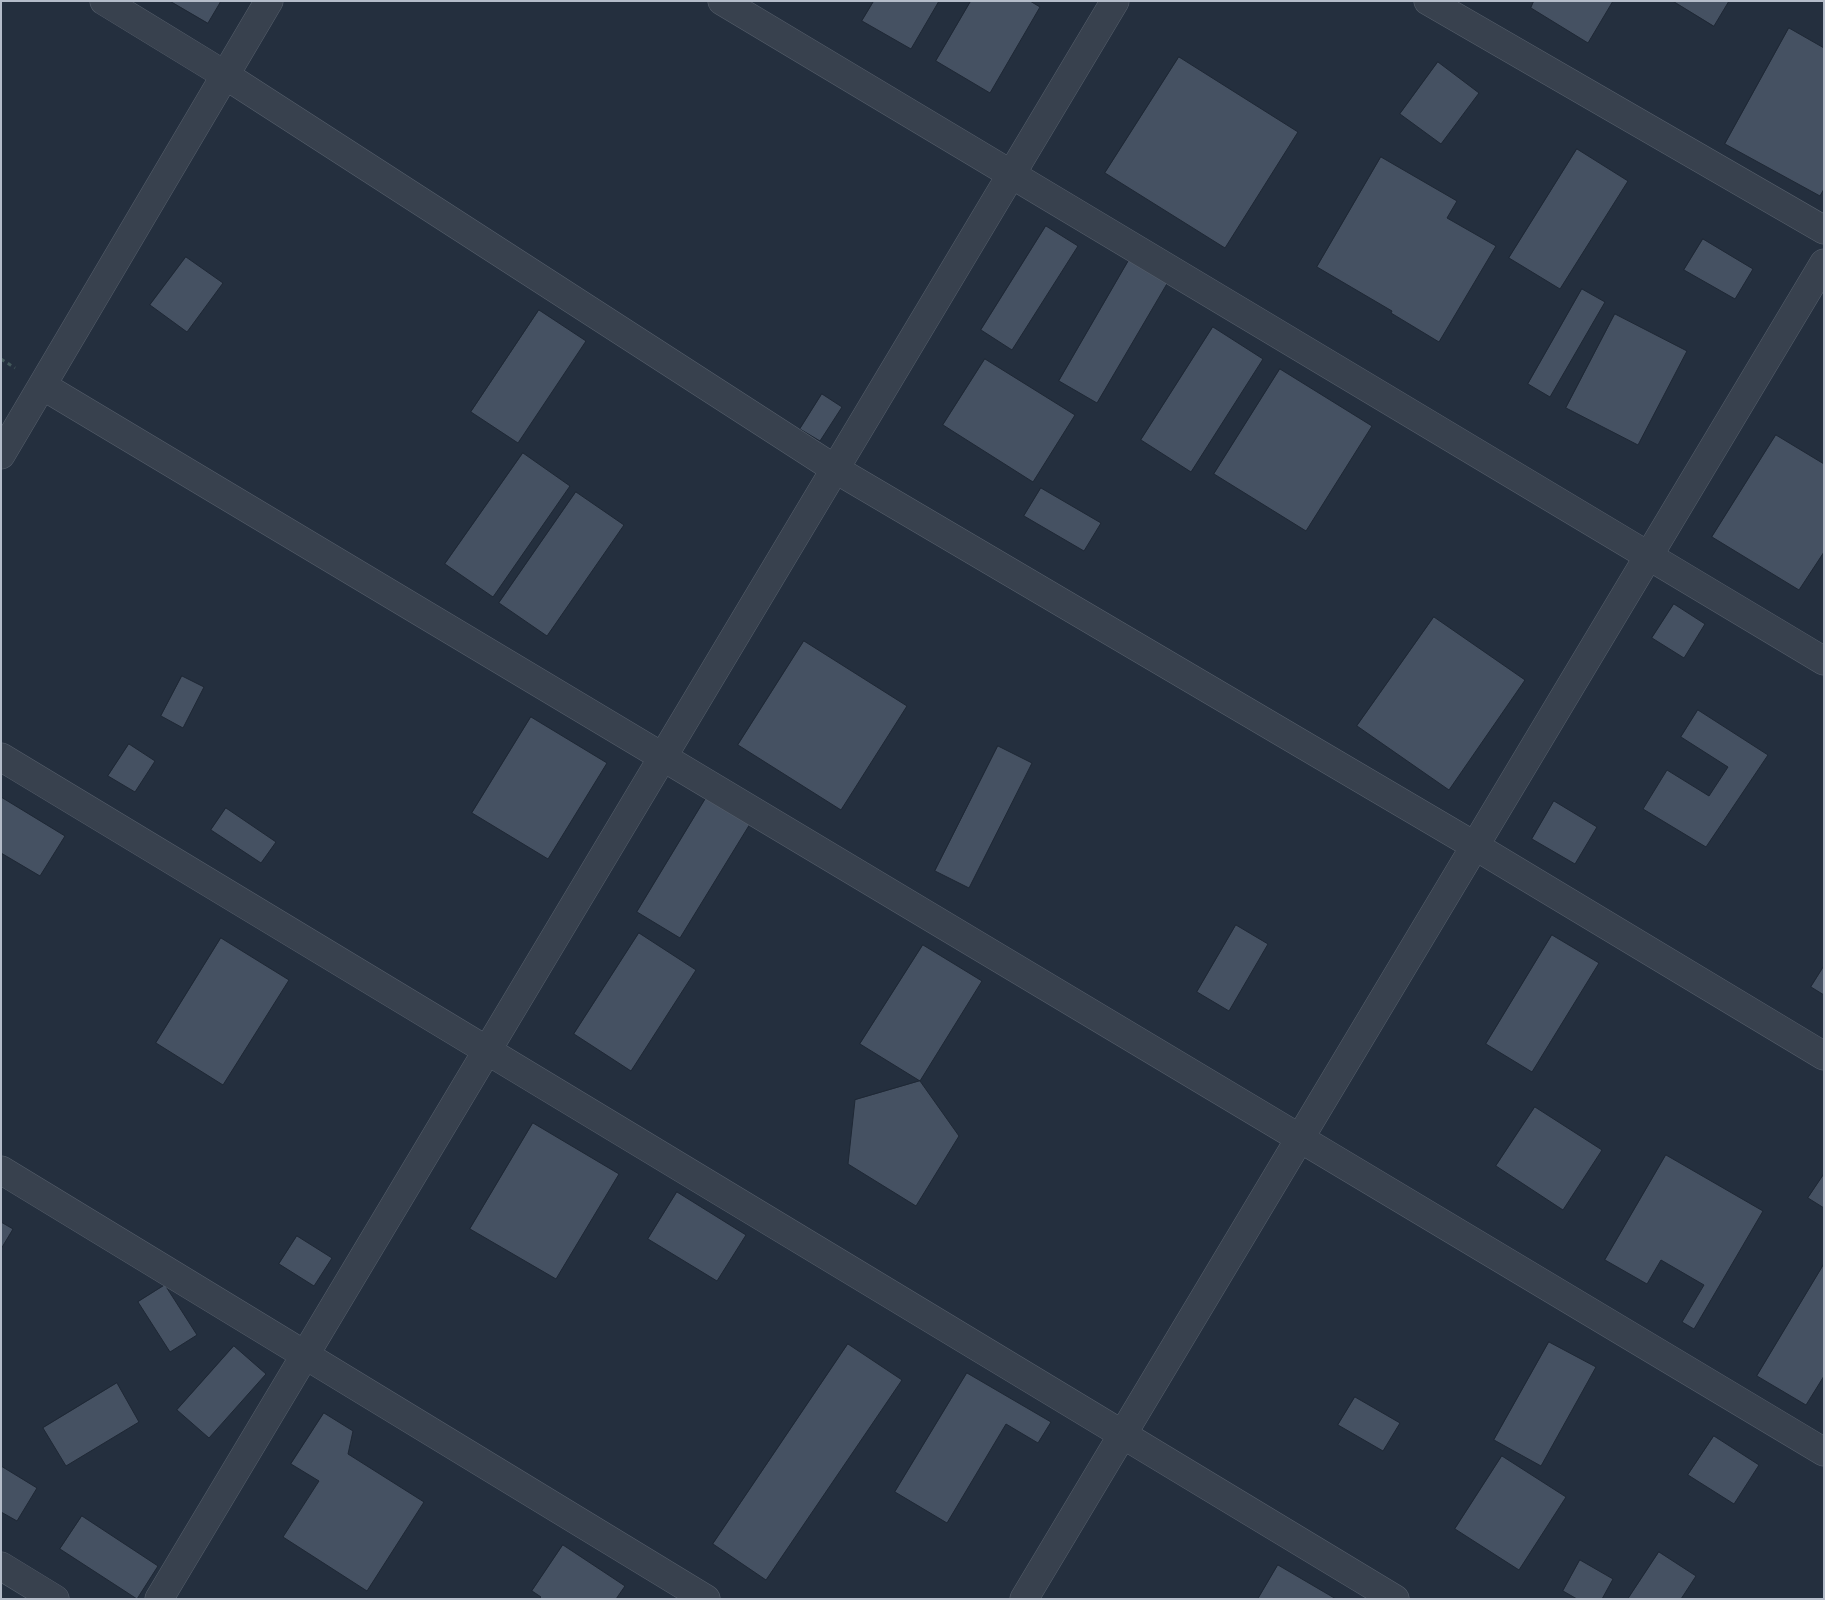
<!DOCTYPE html>
<style>
body{margin:0}
#map{position:relative;width:1825px;height:1600px;overflow:hidden;background:#242f3e;font-family:"Source Sans 3",sans-serif}
canvas{display:block}
.frame{position:absolute;inset:0;border:2px solid #b4bcc9;pointer-events:none}
</style>
<div id="map">
<canvas width="1825" height="1600"></canvas>
<div class="frame"></div>
</div>
<script>
const c = document.querySelector('canvas').getContext('2d');
c.lineJoin = 'round';
function fillPath(path, color) { c.fillStyle = color; c.fill(path, 'evenodd'); }
function trace(path, color, width, dash) { c.strokeStyle = color; c.lineWidth = width; c.lineCap = dash ? 'butt' : 'round'; c.setLineDash(dash || []); c.stroke(path); }
const building = new Path2D(`
 M170,1h51l-13,22z
 M874,1h65l-28,48 -49,-28z
 M971,1h59l10,6 -50,86 -54,-32z
 M1534,1h79l-25,42 -57,-35z
 M1673,1h56l-15,25z
 M1789,28l35,20v141l-4,7 -95,-52z
 M1179,57l119,75 -73,116 -120,-75z
 M1438,62l41,31 -38,51 -41,-30z
 M1577,149l51,32 -68,108 -51,-31z
 M1381,157l76,44 -10,17 49,28 -57,96 -48,-29 1,-2 -75,-44z
 M1046,226l32,20 -66,104 -31,-20z
 M1703,239l50,30 -18,30 -51,-29z
 M186,257l37,26 -36,49 -37,-27z
 M1129,260l39,22 -71,121 -38,-22z
 M1582,289l23,13 -55,95 -22,-13z
 M539,310l47,31 -68,102 -47,-31z
 M1615,314l72,37 -49,94 -72,-37z
 M1213,327l50,32 -72,113 -50,-32z
 M985,359l90,56 -42,67 -90,-57z
 M1280,369l92,57 -66,105 -92,-57z
 M822,394l20,13 -22,34 -20,-12z
 M1776,435l48,29v88l-25,38 -87,-53z
 M523,453l47,33 -77,111 -48,-33z
 M1041,488l60,35 -17,28 -60,-35z
 M576,492l48,33 -77,111 -48,-33z
 M1674,604l31,20 -21,34 -32,-20z
 M1434,617l91,63 -76,110 -92,-64z
 M804,641l103,65 -66,104 -103,-65z
 M182,676l22,11 -21,41 -22,-12z
 M1698,710l70,45 -62,92 -63,-38 24,-39 42,26 19,-29 -47,-30z
 M531,717l76,46 -59,96 -76,-46z
 M129,744l26,17 -20,31 -27,-16z
 M998,746l34,17 -63,125 -34,-17z
 M709,793l44,26 -73,119 -43,-26z
 M1,797l64,39 -25,40 -39,-23z
 M1554,801l43,26 -22,37 -43,-25z
 M226,808l50,34 -15,21 -50,-33z
 M1236,925l32,19 -39,67 -32,-19z
 M639,933l57,37 -65,101 -57,-37z
 M1552,935l47,28 -67,109 -46,-28z
 M221,938l68,42 -66,105 -67,-42z
 M923,945l59,36 -62,100 -60,-37z
 M1824,966v29l-13,-8z
 M920,1081l39,55 -43,70 -68,-42 7,-64z
 M1535,1107l67,43 -39,60 -67,-44z
 M533,1123l86,51 -63,105 -86,-50z
 M1666,1155l97,56 -69,118 -12,-7 22,-37 -43,-25 -14,24 -42,-24z
 M1824,1174v34l-16,-10z
 M677,1192l69,43 -29,46 -69,-42z
 M1,1222l12,7 -12,20z
 M297,1236l35,22 -18,28 -35,-22z
 M1824,1264v112l-18,29 -49,-29z
 M165,1285l32,50 -27,17 -32,-50z
 M1549,1342l47,25 -55,99 -47,-26z
 M848,1344l54,36 -136,200 -53,-36z
 M234,1346l32,28 -57,64 -32,-28z
 M967,1373l84,49 -13,21 -32,-19 -59,99 -52,-31z
 M117,1383l22,39 -73,44 -23,-38z
 M1355,1397l45,26 -17,28 -45,-26z
 M324,1413l29,18 -5,23 76,48 -57,89 -84,-54 36,-56 -28,-17z
 M1714,1436l45,29 -25,39 -46,-29z
 M1502,1456l64,41 -47,73 -64,-41z
 M1,1466l36,22 -20,33 -16,-9z
 M82,1516l76,50 -21,33 -77,-50z
 M563,1545l62,41 -9,13h-77l2,-2 -9,-6z
 M1659,1552l37,24 -15,23h-53z
 M1580,1560l33,19 -11,20h-25l-14,-8z
 M1278,1565l58,34h-78z`);
const path = new Path2D(`
 M1,359l14,9`);
const minor = new Path2D(`
 M104,1l121,74 610,394 640,377 349,210
 M722,1l1102,660
 M1428,1l396,229
 M43,386l1781,1066
 M1,455l268,-454
 M1,757l1394,842
 M1,1170l705,429
 M1,1566l54,33
 M159,1599l956,-1598
 M1024,1599l800,-1336`);
fillPath(building, '#455162');
trace(building, '#1f2835', 1);
trace(minor, '#565f6c', 29);
trace(path, '#44595c', 3, [4, 4]);
trace(minor, '#38414e', 28);
</script>
